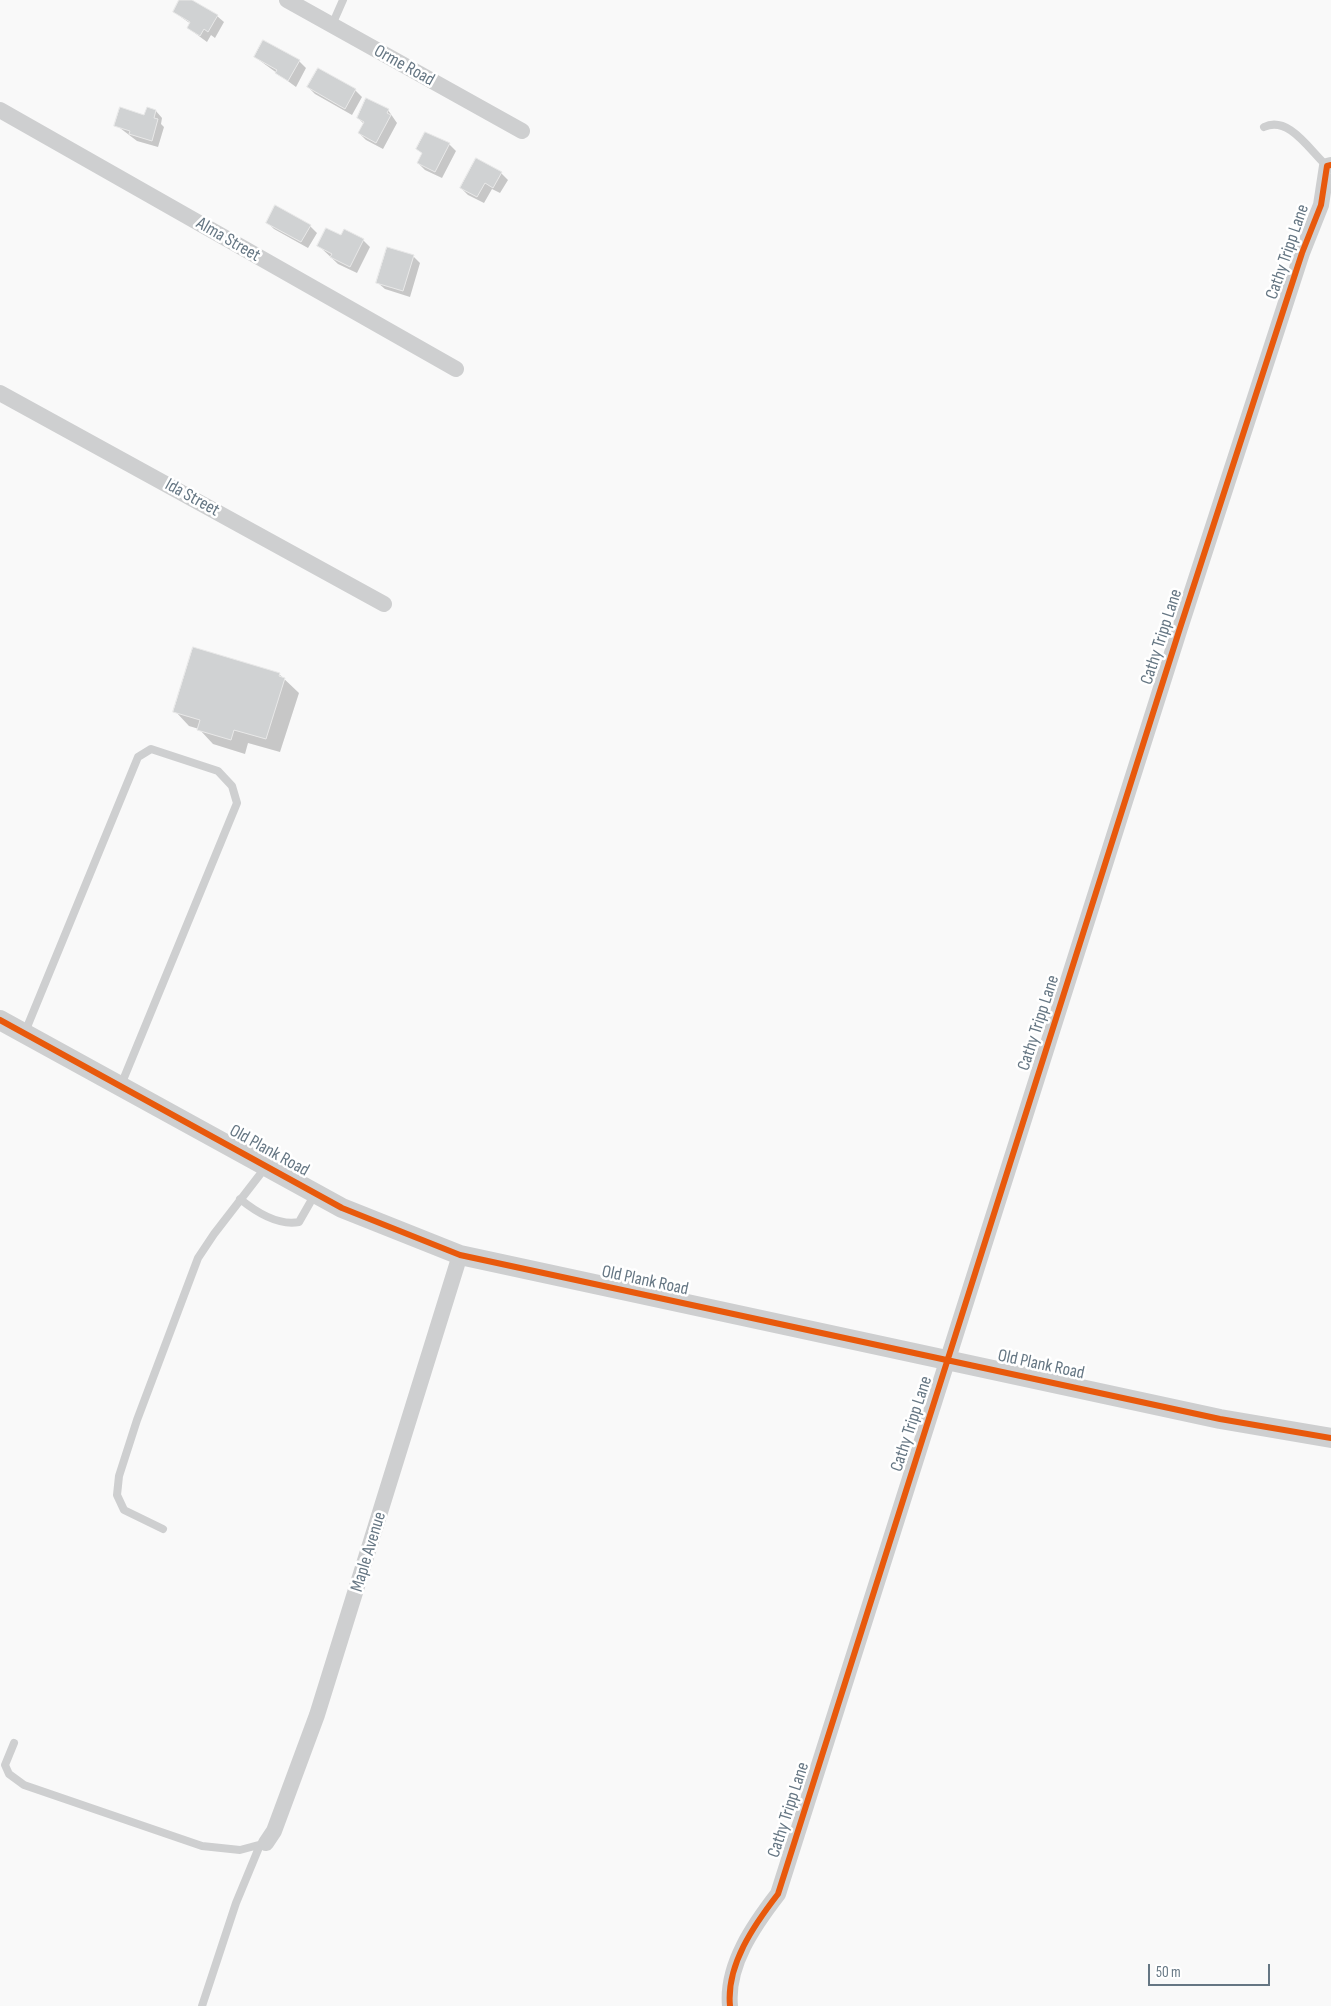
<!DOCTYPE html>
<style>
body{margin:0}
#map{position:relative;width:1331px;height:2006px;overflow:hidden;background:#f9f9f9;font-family:"Sofia Sans Condensed",sans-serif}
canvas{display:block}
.scale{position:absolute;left:1148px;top:1964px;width:122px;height:22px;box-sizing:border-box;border:2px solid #657683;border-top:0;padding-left:6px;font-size:15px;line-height:18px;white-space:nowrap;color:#657683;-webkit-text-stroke:4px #fff;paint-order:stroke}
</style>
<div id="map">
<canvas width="1331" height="2006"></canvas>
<div class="scale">50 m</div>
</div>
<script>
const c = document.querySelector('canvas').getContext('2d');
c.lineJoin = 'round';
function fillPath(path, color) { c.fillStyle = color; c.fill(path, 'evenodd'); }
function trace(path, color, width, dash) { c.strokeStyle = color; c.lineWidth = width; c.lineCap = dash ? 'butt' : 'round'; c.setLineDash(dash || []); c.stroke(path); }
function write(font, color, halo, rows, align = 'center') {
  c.font = font + ' "Sofia Sans Condensed",sans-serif'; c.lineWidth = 5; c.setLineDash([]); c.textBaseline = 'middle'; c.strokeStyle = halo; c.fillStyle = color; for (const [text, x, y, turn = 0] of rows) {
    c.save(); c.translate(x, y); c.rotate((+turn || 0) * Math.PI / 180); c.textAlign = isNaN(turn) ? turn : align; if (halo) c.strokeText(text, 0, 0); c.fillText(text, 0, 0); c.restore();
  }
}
const shadow = new Path2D(`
 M181,0h8l28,16 7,6 -9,16 -4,-3 -4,7 -19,-14 3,-4 -17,-12z
 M255,57l44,4 7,7 -10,19z
 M308,87l47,3 7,7 -10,18 -37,-21z
 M147,109l9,2 6,7 -1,6 3,3 -6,20 -21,-6 -21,-16 29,-8z
 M388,110l9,13 -14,26 -17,-9 -7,-7 5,-9 -6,-6z
 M449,144l7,7 -14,27 -17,-8 -7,-7 5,-9 -6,-5z
 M501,173l7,7 -8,13 -8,-4 -8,14 -16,-8 -7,-7z
 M267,222l43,4 7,7 -9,15 -34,-19z
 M363,240l7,7 -13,26 -19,-9 -19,-18z
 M413,256l7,7 -10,34 -25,-8 -7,-6z
 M279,674l20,19 -19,59 -32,-9 -3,11 -32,-10 -14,-15 -10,-3 -14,-15z`);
const building = new Path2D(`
 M179,0h13l26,15 -10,17 -4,-3 -4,7 -13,-8 3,-6 -17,-10z
 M263,40l37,20 -12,21 -13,-8 2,-3 -23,-13z
 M318,68l38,21 -11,20 -38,-22z
 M366,98l23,11 -2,4 4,2 -15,28 -18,-10 6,-11 -7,-4z
 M120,107l24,8 3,-8 9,3 -2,8 4,1 -6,22 -23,-7 1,-3 -16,-5z
 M425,132l25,11 -15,29 -18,-9 5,-10 -6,-4z
 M476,158l26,14 -9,16 -8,-5 -8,14 -17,-9z
 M275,205l36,20 -10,17 -35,-19z
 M326,228l15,7 3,-6 20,10 -14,28 -20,-10 2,-3 -15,-8z
 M387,247l27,8 -11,36 -27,-8z
 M193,647l87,26 -1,3 6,2 -19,61 -32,-9 -3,10 -34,-10 3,-10 -27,-8z`);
const service = new Path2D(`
 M332,25l11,-25
 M1264,127c25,-12 46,24 63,39
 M25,1032l113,-275 13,-8 67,22 14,15 5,17 -116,282
 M240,1199c16,13 38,27 59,23l16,-28
 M163,1529l-39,-19 -7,-15 2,-19 18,-56 61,-162 16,-24 51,-66
 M14,1743l-9,22 4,9 15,11 178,61 38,4 26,-7
 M202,2006l34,-103 24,-58`);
const minor = new Path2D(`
 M287,0l235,131
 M0,110l456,259
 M0,393l384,211
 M266,1843l8,-12 43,-116 143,-460
 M730,2006c-4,-41 24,-81 48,-112l402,-1266 122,-375 19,-48 6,-39 4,-1`);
const tertiary = new Path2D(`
 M0,1020l342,188 118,47 760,164 111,19`);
const cycleway = new Path2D(`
 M0,1020l342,188 118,47 760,164 111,19
 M730,2006c-4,-41 24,-81 48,-112l402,-1266 122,-375 19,-48 6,-39 4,-1`);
const streetNames = [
 ["Orme Road",404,66,29],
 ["Alma Street",228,240,30],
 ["Cathy Tripp Lane",1288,252,-71],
 ["Ida Street",192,498,29],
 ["Cathy Tripp Lane",1162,637,-72],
 ["Cathy Tripp Lane",1039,1023,-72],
 ["Old Plank Road",269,1151,29],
 ["Old Plank Road",645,1281,12],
 ["Old Plank Road",1041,1365,12],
 ["Cathy Tripp Lane",912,1424,-72],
 ["Maple Avenue",369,1552,-73],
 ["Cathy Tripp Lane",789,1810,-72]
];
fillPath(shadow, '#0003');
fillPath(building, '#d0d2d3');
trace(building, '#e8e8e8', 1);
trace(service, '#cecfd0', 8);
trace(minor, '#cecfd0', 16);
trace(tertiary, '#cecfd0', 20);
trace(cycleway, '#e8590c', 6);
write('18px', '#657683', '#fff', streetNames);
</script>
